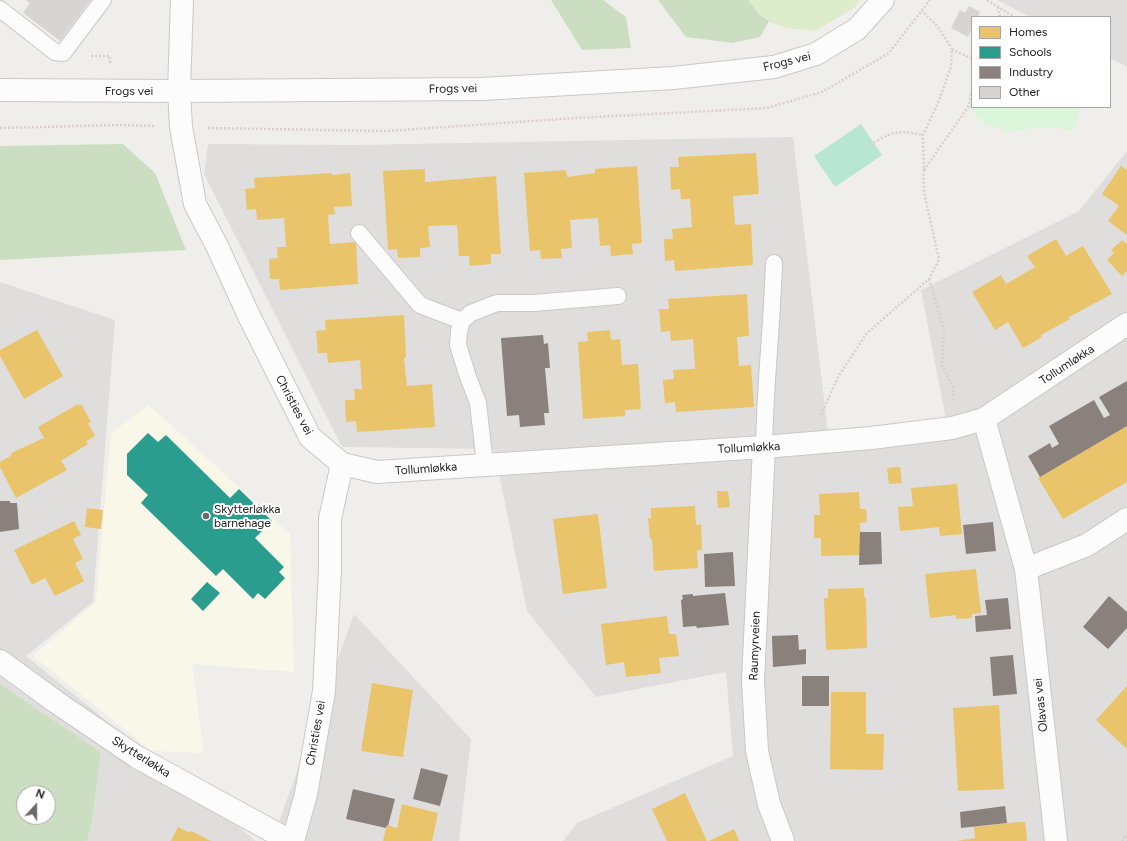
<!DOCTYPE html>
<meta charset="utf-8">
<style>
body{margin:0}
#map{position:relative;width:1127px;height:841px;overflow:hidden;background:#f0eeeb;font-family:Figtree,sans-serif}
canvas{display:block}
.legend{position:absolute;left:971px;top:16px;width:140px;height:92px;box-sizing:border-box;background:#fff;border:1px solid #a7a7a7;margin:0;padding:5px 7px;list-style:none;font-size:12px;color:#222}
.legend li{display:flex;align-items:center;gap:8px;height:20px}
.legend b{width:20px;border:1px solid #a7a7a7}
.north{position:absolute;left:16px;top:785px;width:40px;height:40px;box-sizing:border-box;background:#fff;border:1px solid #a7a7a7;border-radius:50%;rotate:21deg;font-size:11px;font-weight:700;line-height:16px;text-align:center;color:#222}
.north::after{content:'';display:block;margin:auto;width:14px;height:18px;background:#6a6968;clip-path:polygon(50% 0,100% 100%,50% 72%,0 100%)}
</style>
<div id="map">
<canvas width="1127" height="841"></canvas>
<ul class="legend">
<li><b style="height:11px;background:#e9c46a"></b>Homes</li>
<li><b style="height:11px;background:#2a9d8f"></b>Schools</li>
<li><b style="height:11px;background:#8a817c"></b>Industry</li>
<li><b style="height:11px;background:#d7d4d2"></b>Other</li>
</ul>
<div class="north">N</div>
</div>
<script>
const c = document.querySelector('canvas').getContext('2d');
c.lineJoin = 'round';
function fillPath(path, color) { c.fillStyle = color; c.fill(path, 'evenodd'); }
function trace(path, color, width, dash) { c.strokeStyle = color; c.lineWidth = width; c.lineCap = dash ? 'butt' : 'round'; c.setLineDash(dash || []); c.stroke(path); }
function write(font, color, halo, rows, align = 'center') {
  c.font = font + ' Figtree,sans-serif'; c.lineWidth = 4; c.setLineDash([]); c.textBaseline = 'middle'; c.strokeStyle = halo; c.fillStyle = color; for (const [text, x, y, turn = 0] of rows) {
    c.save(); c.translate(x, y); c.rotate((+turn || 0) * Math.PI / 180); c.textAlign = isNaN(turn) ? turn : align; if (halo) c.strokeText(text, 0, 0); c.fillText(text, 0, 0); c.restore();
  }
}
const residential = new Path2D(`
 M997,0h130v67l-17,-9v-41h-80z
 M793,137l35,296 119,-8 -26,-135 158,-79 48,-60v690h-564l14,-18 156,-67 -7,-84 -130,25 -69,-86 -33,-162 -152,-2 -138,-273 4,-30 146,1z
 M0,282l115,38 -22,282 -67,54 230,185h-169l5,-19 9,-70 -101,-68z
 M354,614l117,125 -12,102h-187z`);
const education = new Path2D(`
 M149,405l141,129 4,138 -102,-8 12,89 -52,-2 -119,-95 63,-54 15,-169z`);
const grass = new Path2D(`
 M748,0h112l-5,7 -39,24 -29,-3 -15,-5 -13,-9z`);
const forest = new Path2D(`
 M551,0h52l23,17 5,31 -49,2z
 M658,0h90l11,14 10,7 -9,16 -28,6 -46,-6z
 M123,144l32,29 31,77 -186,10v-114z
 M0,684l101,68 -9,70 -5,19h-87zM24,793h24v24h-24z`);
const park = new Path2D(`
 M972,91v16h109l-8,23 -27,-3 -36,4 -25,-7 -17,-17z`);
const pitch = new Path2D(`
 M861,124l21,31 -47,32 -21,-31z`);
const homes = new Path2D(`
 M756,153l3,41 -26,2 2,29 16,-1 2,41 -78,6 -1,-11 -9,1 -1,-22h9l-1,-10 20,-2 -2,-28h-9l-1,-10 -9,1 -1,-23h9l-1,-10z
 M637,166l5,77 -10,1 1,10 -22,2 -1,-11 -10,1 -2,-28 -28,2 2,28 -11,1 1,9 -21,1 -1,-9 -10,1 -6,-78 42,-3 1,7 28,-4v-4z
 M1121,166l6,4v65l-19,-14 11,-15 -17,-12z
 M425,169v13l71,-6 5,78h-10v10l-21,2 -1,-10h-10l-2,-31 -29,1 2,21 -10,1v9l-22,1 -1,-9 -9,1 -5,-79z
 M332,173v2l18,-2 2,33 -18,1 1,7 -7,1 2,29 26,-2 2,42 -78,6 -1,-11h-9l-1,-20 9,-1 -1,-11h9l-2,-29 -27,2 -1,-11 -9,1 -2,-21 10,-1 -1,-10z
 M1056,239l10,17 17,-10 29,48 -43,23 1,2 -29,16 1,2 -19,11 -15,-26 -13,8 -23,-38 29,-17 5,9 29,-17 -8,-11z
 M1122,240l5,4v27l-5,5 -15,-16 7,-7 -3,-3z
 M747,294l2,42 -12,1 2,29 12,-1 3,42 -78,5 -1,-10 -10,1 -2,-23 11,-1 -1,-9 22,-1 -2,-30 -22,2 -1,-10 -9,1 -2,-23h10l-1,-10z
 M404,315l2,42 -2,1 3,28 25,-2 3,43 -78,5 -1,-11 -10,1 -1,-22h10l-1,-11h8l-2,-29 -32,3 -1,-10h-9l-2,-22 10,-1 -1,-10z
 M37,330l26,46 -39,23 -24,-43v-6z
 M610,330l1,10 9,-1 2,26 16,-1 3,45 -16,1v6l-42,3 -5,-77 10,-1 -1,-9z
 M78,404l1,2 3,-1 9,17 -3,1 7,13 -9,5 2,3 -27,17 6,9 -51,28 -16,-31v-5l12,-7 -1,-2 33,-15 -6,-11z
 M1127,426v56l-64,37 -25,-41z
 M900,467l2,16 -13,1 -2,-16z
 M957,484l5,50 -22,2 -1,-9 -39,4 -2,-24 15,-1 -2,-18z
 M717,491h11l2,16 -12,1z
 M859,492l1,17h6l1,13 -7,1 1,32 -40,1v-18h-7v-23h6l-1,-21z
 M695,506l1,19 5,-1 1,26h-5l1,18 -44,3 -2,-32h-2l-2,-21h3v-10z
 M87,508l16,2 -2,19 -16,-2z
 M598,514l9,74 -44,6 -10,-75z
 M74,521l7,14 -8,4 10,20 -8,4 9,18 -29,15 -10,-18 -13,7 -18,-35z
 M976,569l5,44 -9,1v4l-16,1v-4l-26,3 -5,-44z
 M864,588v9h2l1,51 -41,2 -2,-52h4v-9z
 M667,616l2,18h7l3,22 -20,2 2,15 -35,4 -2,-15 -18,3 -5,-41z
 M372,683l41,7 -10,67 -42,-6z
 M1127,686v63l-31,-29z
 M831,692h35v42h18l-1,36 -53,-1z
 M999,705l5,84 -46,2 -5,-83z
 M685,793l22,48h-40l-15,-32z
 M402,804l36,9 -6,28h-49l4,-16 10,3z
 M1019,822h6l2,19h-70l18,-3 -1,-11z
 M178,827l12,6 1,-2 20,10h-40z
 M734,829l5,12h-30z`);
const schools = new Path2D(`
 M148,433l10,9 8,-7 64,63 9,-9 33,32 -17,17 29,29 -5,5 6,6 -20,21 -7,-6 -5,6 -30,-30 -7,7 -75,-73 7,-8 -21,-20v-21z
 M207,582l13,11 -17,18 -12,-12z`);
const industry = new Path2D(`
 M543,335l1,9 4,-1 2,25h-5l4,45h-5l1,12 -25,2 -1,-12 -12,1 -6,-78z
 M1127,381v45l-87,51 -12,-21 22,-13 2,5 7,-4 -10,-18 45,-26 10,18 6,-3 -11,-18z
 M0,501h10v2h7l2,26 -19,3z
 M993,522l3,29 -30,3 -3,-29z
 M860,532h21l1,32 -23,1z
 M733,552l2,34 -30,1 -1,-33z
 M725,593l4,32 -32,3 -1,-2 -13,1 -2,-27 2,-1 -1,-4 11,-1v2z
 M1109,596l18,16v16l-19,21 -25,-22z
 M1008,598l3,31 -35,3 -1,-16 12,-1 -2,-15z
 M798,635l1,15 7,-1v15l-33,3 -1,-31z
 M1013,655l4,39 -24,2 -3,-39z
 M802,676h27v30h-27z
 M421,768l27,7 -8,31 -27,-7z
 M353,789l42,10 -7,27 -1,-1 -1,3 -40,-9z
 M1005,806l2,17 -46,5 -1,-16z`);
const building = new Path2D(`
 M26,0h65l-31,41 -37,-28 7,-10z
 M969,6l11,6 -2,5h-6v11l-4,9 -17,-9 9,-18 5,3z`);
const path = new Path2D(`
 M987,0l27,17
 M998,7l2,10
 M952,49l20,10
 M91,56h19v7
 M0,128l119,-3 36,1
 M208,128l178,3 190,-13 191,-10 55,-16 67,-39 41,-53
 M867,147c24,-15 28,-18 56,-12
 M924,170l44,-63 4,-16
 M929,279l15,51 -2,36 11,21v12
 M821,415l17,-38 29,-44 62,-54 10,-19 -15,-68 -1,-57 15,-32 13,-36 1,-18 -14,-22 -16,-16
 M1122,841l5,-7`);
const lane = new Path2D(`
 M0,9l55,43 8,1 40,-53
 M359,233l61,72 42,16
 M764,447c1,-61 8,-122 10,-184
 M485,464l-7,-61 -10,-26 -10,-32 1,-14 3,-10 9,-8 26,-10h36l85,-7`);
const street = new Path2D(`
 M182,0l-3,91 2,36 14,77 22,42 32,70 61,121 32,27 -12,55v50l-6,122 -18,103 -13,47
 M0,90l179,1 303,-2 191,-11 101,-11 42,-13 41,-25 26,-29
 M984,419l42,150 30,272
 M764,447l-11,234 4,70 12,53 14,37
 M342,464l35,8 387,-25 107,-9 81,-10 32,-9 143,-95
 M1026,569l61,-24 40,-26
 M0,661l56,41 81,55 153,84`);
const markers = [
 [206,516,4,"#6a6968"]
];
const streetNames = [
 ["Frogs vei",787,62,-14],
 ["Frogs vei",453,89,-1],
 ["Frogs vei",129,91],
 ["Tollumløkka",1067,365,-33],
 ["Christies vei",294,405,62],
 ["Tollumløkka",749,448,-3],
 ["Tollumløkka",426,469,-4],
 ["Raumyrveien",755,646,-88],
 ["Olavas vei",1041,705,-96],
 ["Christies vei",316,733,-80],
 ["Skytterløkka",141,757,32]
];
const poiNames = [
 ["Skytterløkka",214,509],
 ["barnehage",214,523]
];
fillPath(residential, '#dfdedc');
fillPath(education, '#f8f7e8');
fillPath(grass, '#ddeccb');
fillPath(forest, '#cbdec1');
fillPath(park, '#daf5da');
fillPath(pitch, '#b7e6d2');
fillPath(homes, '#e9c46a');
fillPath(schools, '#2a9d8f');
fillPath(industry, '#8a817c');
fillPath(building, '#d7d4d2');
trace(lane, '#c9c8c7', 18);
trace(street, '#c9c8c7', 24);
trace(path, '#dccecd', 2.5, [2, 2]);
trace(lane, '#fdfcfc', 16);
trace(street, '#fdfcfc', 22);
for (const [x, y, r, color] of markers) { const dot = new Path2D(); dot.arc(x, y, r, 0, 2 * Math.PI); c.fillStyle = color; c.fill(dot); trace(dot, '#fff', 1.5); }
write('12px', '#222', '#fff', streetNames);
write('12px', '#222', '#fff', poiNames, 'left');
</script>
